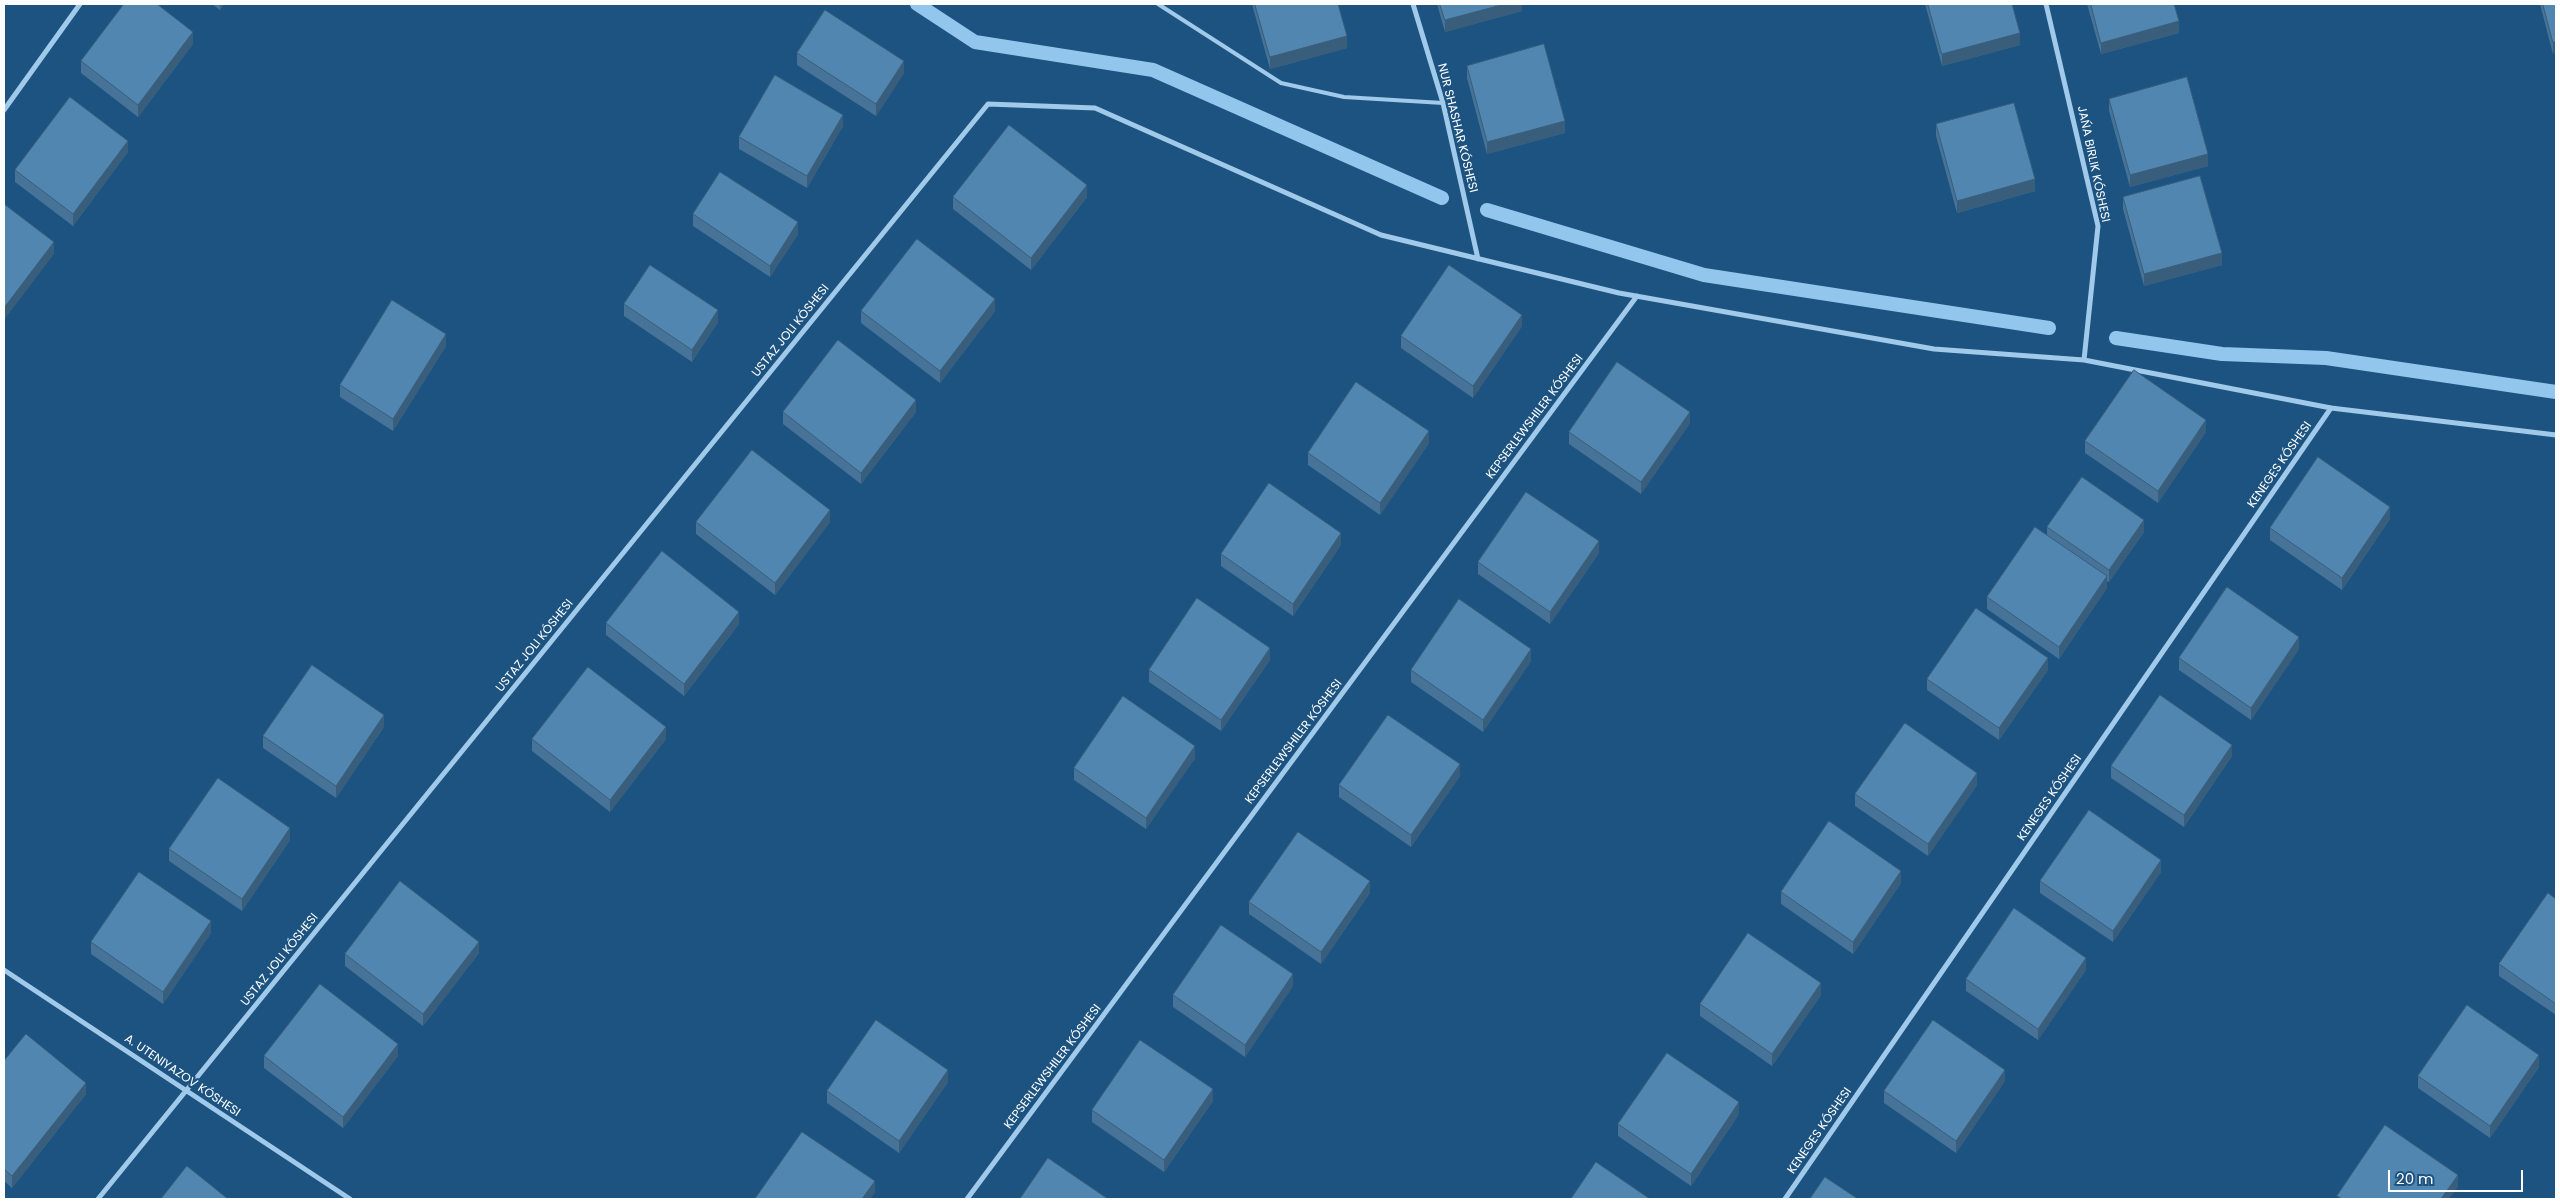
<!DOCTYPE html>
<meta charset="utf-8">
<style>
body{margin:0}
#map{position:relative;width:2560px;height:1203px;overflow:hidden;background:#1c5380;font-family:Poppins,sans-serif}
canvas{display:block}
.frame{position:absolute;inset:0;border:5px solid #fff;pointer-events:none}
.scale{position:absolute;left:2388px;top:1170px;width:135px;height:22px;box-sizing:border-box;border:2px solid #fff;border-top:0;padding-left:6px;font-size:15px;line-height:18px;white-space:nowrap;color:#fff;-webkit-text-stroke:4px #1c5380;paint-order:stroke}
</style>
<div id="map">
<canvas width="2560" height="1203"></canvas>
<div class="frame"></div>
<div class="scale">20 m</div>
</div>
<script>
const c = document.querySelector('canvas').getContext('2d');
c.lineJoin = 'round';
function trace(path, color, width, dash) { c.strokeStyle = color; c.lineWidth = width; c.lineCap = dash ? 'butt' : 'round'; c.setLineDash(dash || []); c.stroke(path); }
function fillPath(path, color) { c.fillStyle = color; c.fill(path, 'evenodd'); }
function write(font, color, halo, rows, align = 'center') {
  c.font = font + ' Poppins,sans-serif'; c.lineWidth = 4.5; c.setLineDash([]); c.textBaseline = 'middle'; c.strokeStyle = halo; c.fillStyle = color; for (const [text, x, y, turn = 0] of rows) {
    c.save(); c.translate(x, y); c.rotate((+turn || 0) * Math.PI / 180); c.textAlign = isNaN(turn) ? turn : align; if (halo) c.strokeText(text, 0, 0); c.fillText(text, 0, 0); c.restore();
  }
}
const stream = new Path2D(`
 M917,4l58,38 178,28 289,128
 M1487,210l217,65 345,53
 M2116,338l106,16 104,4 230,34`);
const lane = new Path2D(`
 M1158,4l123,79 63,14 99,6`);
const street = new Path2D(`
 M1413,4l30,99 35,156
 M2046,4l52,222 -14,134
 M4,110l76,-106
 M4,970l346,229
 M98,1199l890,-1095 107,4 286,127 238,58 315,56 150,11 247,48 225,27
 M967,1199l670,-903
 M1785,1199l546,-791`);
const wall = new Path2D(`
 M212,4h12l-4,6z
 M1252,4h86l9,44 -77,21z
 M1437,4h85v7l-77,21z
 M1925,4h87l8,41 -78,21z
 M2087,4h87l5,29 -78,21z
 M2540,4h16l-3,50z
 M193,44l-55,73 -57,-44v-12z
 M797,53l107,20 -28,43 -79,-51z
 M1467,66l98,67 -78,21 -20,-76z
 M2109,99l99,67 -78,21 -21,-76z
 M1936,124l99,67 -78,22 -21,-77z
 M843,126l-36,62 -68,-39v-12z
 M128,152l-55,74 -58,-44v-12z
 M953,197h134l-56,73 -78,-61z
 M2123,197l99,68 -78,21 -21,-77z
 M693,214l105,20 -28,43 -77,-51z
 M624,304l94,18 -26,40 -68,-46z
 M861,311h134l-55,72 -79,-60z
 M1522,326l-49,72 -72,-50v-12z
 M446,346l-53,85 -53,-34v-12z
 M783,412h133l-55,72 -78,-60z
 M1690,423l-49,71 -72,-50v-12z
 M2206,432l-48,71 -73,-50v-12z
 M1429,443l-49,72 -72,-50v-12z
 M2390,519l-48,71 -72,-50v-12z
 M696,522h134l-55,73 -79,-61z
 M2047,527l97,5 -35,50 -2,-1v7l-48,71 -72,-50v-12l60,-63z
 M1341,545l-48,71 -72,-50v-12z
 M1599,553l-49,71 -72,-50v-12z
 M606,623l133,1 -55,72 -78,-61z
 M2299,649l-48,71 -72,-50v-12z
 M1270,660l-49,71 -72,-49v-12z
 M1531,661l-48,71 -72,-50v-12z
 M2048,670l-49,70 -72,-50v-11z
 M384,727l-48,71 -73,-50v-12z
 M532,739h134l-56,73 -78,-61z
 M2232,756l-48,71 -73,-49v-12z
 M1195,758l-49,71 -72,-49v-12z
 M1460,776l-49,71 -72,-50v-12z
 M1977,785l-49,71 -73,-50v-12z
 M290,840l-48,71 -73,-50v-12z
 M2161,872l-48,70 -73,-49v-12z
 M1901,883l-48,71 -72,-50v-12z
 M1370,893l-49,71 -72,-50v-12z
 M2556,899v116l-57,-39v-12z
 M211,933l-48,71 -72,-50v-12z
 M479,953l-56,73 -78,-60v-12z
 M2086,970l-48,70 -72,-49v-12z
 M1293,986l-48,71 -72,-50v-12z
 M1821,995l-49,71 -72,-50v-12z
 M264,1056h134l-55,72 -79,-60z
 M4,1061l82,33 -74,94 -8,-7z
 M2539,1067l-49,71 -72,-50v-12z
 M2005,1081l-49,72 -72,-50v-12z
 M948,1082l-49,71 -72,-50v-12z
 M1213,1101l-49,71 -72,-50v-12z
 M1739,1114l-48,72 -73,-50v-12z`);
const shadedWall = new Path2D(`
 M220,4h4l-4,6z
 M1505,4h17v7l-77,21v-12z
 M2179,21v12l-78,21v-11z
 M193,32v12l-55,73v-12z
 M2020,33v12l-78,21v-12z
 M1347,36v12l-77,21v-12z
 M2553,42h3v11l-3,1z
 M904,61v12l-28,43v-12z
 M843,115v11l-36,62v-12z
 M1565,121v12l-78,21v-12z
 M128,141v11l-55,74v-12z
 M2208,154v12l-78,21v-12z
 M2035,179v12l-78,22v-12z
 M1087,185v12l-56,73v-12z
 M798,222v12l-28,43v-11z
 M54,242v12l-50,66v-12z
 M2222,253v12l-78,21v-12z
 M995,299v12l-55,72v-12z
 M718,310v12l-26,40v-12z
 M1522,315v11l-49,72v-12z
 M446,334v12l-53,85v-12z
 M916,400v12l-55,72v-11z
 M1690,412v11l-49,71v-12z
 M2206,420v12l-48,71v-12z
 M1429,431v12l-49,72v-12z
 M2390,507v12l-48,71v-12z
 M830,510v12l-55,73v-12z
 M2144,520v12l-35,50v-12z
 M1341,533v12l-48,71v-12z
 M1599,541v12l-49,71v-12z
 M2107,576v12l-48,71v-12z
 M739,612v12l-55,72v-12z
 M2299,637v12l-48,71v-12z
 M1270,648v12l-49,71v-11z
 M1531,649v12l-48,71v-12z
 M2048,658v12l-49,70v-12z
 M384,715v12l-48,71v-12z
 M666,727v12l-56,73v-12z
 M2232,745v11l-48,71v-12z
 M1195,746v12l-49,71v-11z
 M1460,764v12l-49,71v-12z
 M1977,773v12l-49,71v-12z
 M290,828v12l-48,71v-12z
 M2161,860v12l-48,70v-11z
 M1901,871v12l-48,71v-12z
 M1370,881v12l-49,71v-12z
 M211,921v12l-48,71v-12z
 M479,942v11l-56,73v-12z
 M2086,958v12l-48,70v-11z
 M1293,974v12l-48,71v-12z
 M1821,983v12l-49,71v-12z
 M398,1044v12l-55,72v-11z
 M2539,1055v12l-49,71v-12z
 M948,1070v12l-49,71v-12z
 M2005,1070v11l-49,72v-12z
 M86,1083v11l-74,94v-12z
 M1213,1089v12l-49,71v-12z
 M1739,1102v12l-48,72v-12z
 M2458,1175v12l-9,12h-8z
 M875,1181v12l-5,6h-8z`);
const building = new Path2D(`
 M124,4h33l36,28 -55,73 -57,-44z
 M1255,4h83l9,32 -77,21z
 M1440,4h65l-60,16z
 M1928,4h84l8,29 -78,21z
 M2091,4h83l5,17 -78,22z
 M2543,4h13v38h-3z
 M825,10l79,51 -28,43 -79,-51z
 M1544,44l21,77 -78,21 -20,-76z
 M775,75l68,40 -36,61 -68,-39z
 M2187,77l21,77 -78,21 -21,-76z
 M70,97l58,44 -55,73 -58,-44z
 M2014,103l21,76 -78,22 -21,-77z
 M1009,125l78,60 -56,73 -78,-61z
 M720,172l78,50 -28,44 -77,-52z
 M2200,176l22,77 -78,21 -21,-77z
 M4,204l50,38 -50,66z
 M917,239l78,60 -55,72 -79,-60z
 M650,265l68,45 -26,40 -68,-46z
 M1449,265l73,50 -49,71 -72,-50z
 M392,300l54,34 -53,85 -53,-34z
 M838,340l78,60 -55,73 -78,-61z
 M1617,362l73,50 -49,70 -72,-50z
 M2134,370l72,50 -48,71 -73,-50z
 M1356,382l73,49 -49,72 -72,-50z
 M752,450l78,60 -55,73 -79,-61z
 M2318,457l72,50 -48,71 -72,-50z
 M2082,477l62,43 -35,50 -62,-43z
 M1269,483l72,50 -48,71 -72,-50z
 M1526,492l73,49 -49,71 -72,-50z
 M2035,527l72,49 -48,71 -72,-50z
 M662,551l77,61 -55,72 -78,-61z
 M2227,587l72,50 -48,71 -72,-50z
 M1197,598l73,50 -49,72 -72,-50z
 M1459,599l72,50 -48,71 -72,-50z
 M1976,608l72,50 -49,70 -72,-49z
 M312,665l72,50 -48,71 -73,-50z
 M588,667l78,60 -56,73 -78,-61z
 M2160,695l72,50 -48,70 -73,-49z
 M1123,696l72,50 -49,72 -72,-50z
 M1388,715l72,49 -49,71 -72,-50z
 M1905,723l72,50 -49,71 -73,-50z
 M218,778l72,50 -48,71 -73,-50z
 M2089,810l72,50 -48,71 -73,-50z
 M1829,821l72,50 -48,71 -72,-50z
 M1298,832l72,49 -49,71 -72,-50z
 M139,872l72,49 -48,71 -72,-50z
 M400,881l79,61 -56,72 -78,-60z
 M2548,893l8,6v105l-57,-40z
 M2014,908l72,50 -48,71 -72,-50z
 M1221,925l72,49 -48,71 -72,-50z
 M1748,933l73,50 -49,71 -72,-50z
 M320,984l78,60 -55,73 -79,-61z
 M2467,1005l72,50 -49,71 -72,-50z
 M876,1020l72,50 -49,71 -72,-50z
 M1933,1020l72,50 -49,71 -72,-50z
 M26,1034l60,49 -74,93 -8,-7v-108z
 M1140,1040l73,49 -49,71 -72,-50z
 M1667,1053l72,49 -48,72 -73,-50z
 M2385,1125l73,50 -17,24h-99l-5,-3z
 M802,1132l73,49 -13,18h-107z
 M1048,1158l60,41h-88z
 M1596,1162l54,37h-79z
 M187,1166l41,33h-67z
 M1825,1177l33,22h-48z`);
const streetNames = [
 ["NUR SHASHAR KÓSHESI",1457,128,76],
 ["JAŃA BIRLIK KÓSHESI",2093,164,78],
 ["USTAZ JOLI KÓSHESI",791,331,-51],
 ["KEPSERLEWSHILER KÓSHESI",1535,417,-53],
 ["KENEGES KÓSHESI",2280,465,-55],
 ["USTAZ JOLI KÓSHESI",535,646,-51],
 ["KEPSERLEWSHILER KÓSHESI",1294,742,-53],
 ["KENEGES KÓSHESI",2050,798,-55],
 ["USTAZ JOLI KÓSHESI",280,960,-51],
 ["KEPSERLEWSHILER KÓSHESI",1053,1067,-53],
 ["A. UTENIYAZOV KÓSHESI",182,1076,34],
 ["KENEGES KÓSHESI",1820,1131,-55]
];
trace(stream, '#93c6ec', 14);
trace(lane, '#a0c9ea', 4);
trace(street, '#a0c9ea', 5);
fillPath(wall, '#467397');
fillPath(shadedWall, '#395e7b');
fillPath(building, '#5186b0');
trace(building, '#395e7b', 1);
write('12px', '#fff', '#1c5380', streetNames);
</script>
